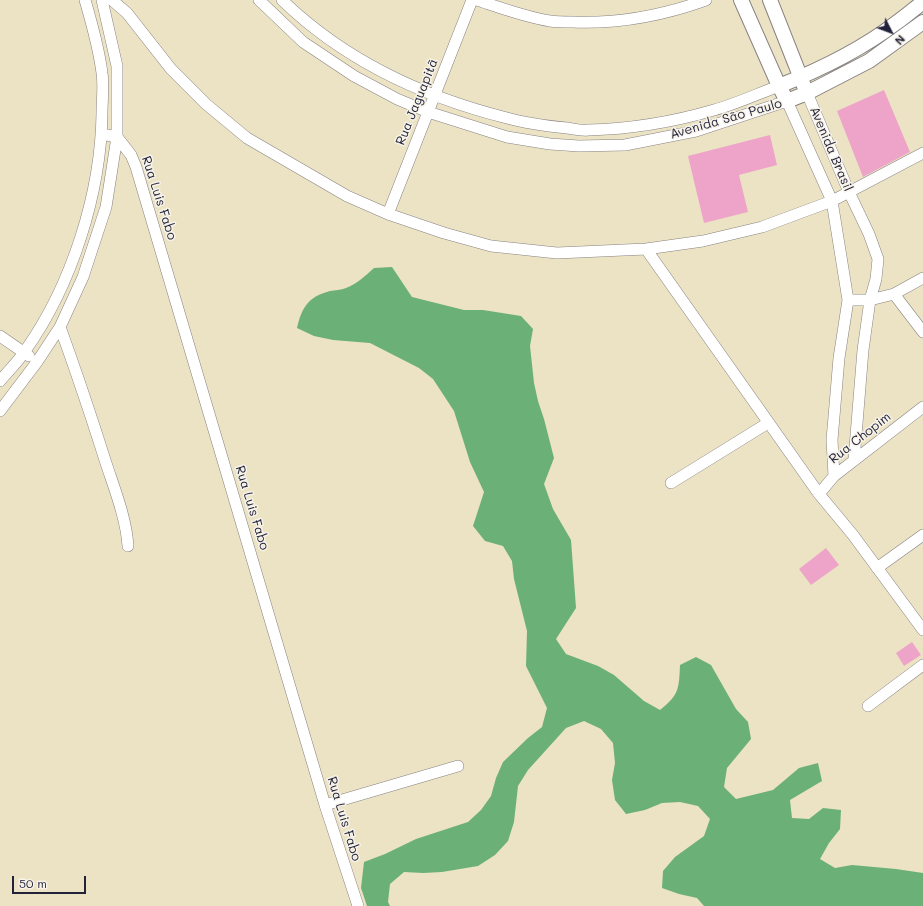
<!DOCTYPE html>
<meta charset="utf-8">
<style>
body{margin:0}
#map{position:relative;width:923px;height:906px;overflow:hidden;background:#ece3c4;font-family:Mali,sans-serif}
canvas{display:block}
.north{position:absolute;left:871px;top:12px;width:40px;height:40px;-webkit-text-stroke:3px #f7f3e8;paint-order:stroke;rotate:132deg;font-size:11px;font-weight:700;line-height:16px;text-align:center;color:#22223b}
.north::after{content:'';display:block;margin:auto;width:14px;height:18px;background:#22223b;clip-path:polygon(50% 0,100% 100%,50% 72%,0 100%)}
.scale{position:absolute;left:12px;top:876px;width:74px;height:18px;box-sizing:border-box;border:2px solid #22223b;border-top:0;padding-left:5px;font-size:12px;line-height:14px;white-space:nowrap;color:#22223b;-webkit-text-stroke:3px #f7f3e8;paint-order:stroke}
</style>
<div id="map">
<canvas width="923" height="906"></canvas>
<div class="north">N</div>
<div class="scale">50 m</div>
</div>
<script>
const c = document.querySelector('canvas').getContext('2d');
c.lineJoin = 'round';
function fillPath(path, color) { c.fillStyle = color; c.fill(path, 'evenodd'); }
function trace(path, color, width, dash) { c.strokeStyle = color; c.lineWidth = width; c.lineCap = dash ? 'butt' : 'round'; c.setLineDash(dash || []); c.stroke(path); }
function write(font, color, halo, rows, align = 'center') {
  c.font = font + ' Mali,sans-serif'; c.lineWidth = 3; c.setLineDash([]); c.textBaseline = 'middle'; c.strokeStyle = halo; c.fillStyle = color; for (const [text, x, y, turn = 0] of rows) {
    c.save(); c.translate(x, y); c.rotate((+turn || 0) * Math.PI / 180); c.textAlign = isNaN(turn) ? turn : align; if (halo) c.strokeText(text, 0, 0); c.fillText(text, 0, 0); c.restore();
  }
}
const forest = new Path2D(`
 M392,267l20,30 52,13h19l38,6 12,13 -3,17 4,37 4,18 6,18 10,39 -10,26 9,25 18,31 5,68 -20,31 10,15 32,12 16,9 30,26 16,9c19,-15 19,-21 20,-45l16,-8 15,8 25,44 12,13 3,17 -24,29 -3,19 12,12 37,-9 26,-22 19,-5 4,18 -32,19 2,18 17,1 14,-11 18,2 -1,19 -11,14 -9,16 15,9 17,-3 44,4 27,4v33h-219l-7,-8 -18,-4 -17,-6 1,-17 12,-14 29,-21 6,-17 -12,-13 -18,-4 -18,1 -17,7 -19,4 -11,-14 -3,-20 3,-17 -2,-20 -12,-14 -17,-8 -18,7 -38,42 -10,16 -4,36 -6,19 -13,14 -17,11 -36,6 -19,1 -19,-1 -14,12 -2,18 2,4h-23l-6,-18 3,-26 21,-8 31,-15 52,-17 13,-12 10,-14 5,-18 7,-16 25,-24 14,-11 5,-19 -21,-42 1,-35 -13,-52 -2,-18 -9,-15 -18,-5 -12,-15 11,-34 -14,-30 -16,-51 -21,-32 -14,-11 -49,-25 -37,-3 -19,-4 -17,-8c5,-21 11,-31 33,-37 5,-1 11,-1 16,-3 11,-4 19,-12 28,-20z`);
const building = new Path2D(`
 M884,90l26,62 -47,25 -26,-66z
 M770,135l7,30 -38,10 9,37 -44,11 -16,-67z
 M826,548l13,17 -28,20 -12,-16z
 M912,642l9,13 -17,11 -8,-13z`);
const minor = new Path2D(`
 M112,0l15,13 44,56 35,35 41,34 100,58 41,18 56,19 47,13 66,7 89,-4 57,-8 59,-14 70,-26 91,-48
 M259,0l44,42 51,34 43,23 31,13 79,25 43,7 29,2 46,-1 71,-14 91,-30 45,100 16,99 -9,58 -7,82 2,36
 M282,0c63,61 141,97 225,118 21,6 39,8 60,10 7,1 14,3 21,2 42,-1 85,-8 126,-20 22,-6 43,-16 65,-24
 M477,0c24,8 48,17 73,21 7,1 15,1 22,1 45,2 92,-7 134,-22
 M807,93l42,99 20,42 9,25 -2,20 -6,21 -7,50 -9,110
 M102,134l15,3 14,18 5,12 189,638 33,101
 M388,214l84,-214
 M646,249l173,245 34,41 70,95
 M894,294l29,38
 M848,300h22l24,-6 29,-16
 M60,327c16,44 31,89 45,133 9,28 21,57 23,86
 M0,336l29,20
 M0,381c8,-10 18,-19 25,-30 47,-66 76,-158 77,-238 0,-13 2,-27 0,-40 -3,-24 -10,-49 -17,-73
 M0,411l37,-49 23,-35 23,-50 23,-70 11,-70v-71l-15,-66
 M671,483l97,-60
 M819,494l15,-18 89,-69
 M877,568l46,-33
 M868,706l55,-41
 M325,805l133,-39`);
const major = new Path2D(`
 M741,0l38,86 8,15 20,-8 62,-32 54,-39
 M770,0l34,86
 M779,86c40,-16 83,-37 117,-63 10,-7 18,-14 27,-21`);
const streetNames = [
 ["Rua Jaguapitã",417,102,-68],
 ["Avenida São Paulo",726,119,-16],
 ["Avenida Brasil",831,149,67],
 ["Rua Luis Fabo",159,198,72],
 ["Rua Chopim",860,438,-38],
 ["Rua Luis Fabo",252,508,73],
 ["Rua Luis Fabo",344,819,73]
];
fillPath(forest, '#6bb076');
fillPath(building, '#eea4c8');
trace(minor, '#878280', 12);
trace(major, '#878280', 16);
trace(minor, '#fff', 11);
trace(major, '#fff', 14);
write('13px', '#22223b', '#f7f3e8', streetNames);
</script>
